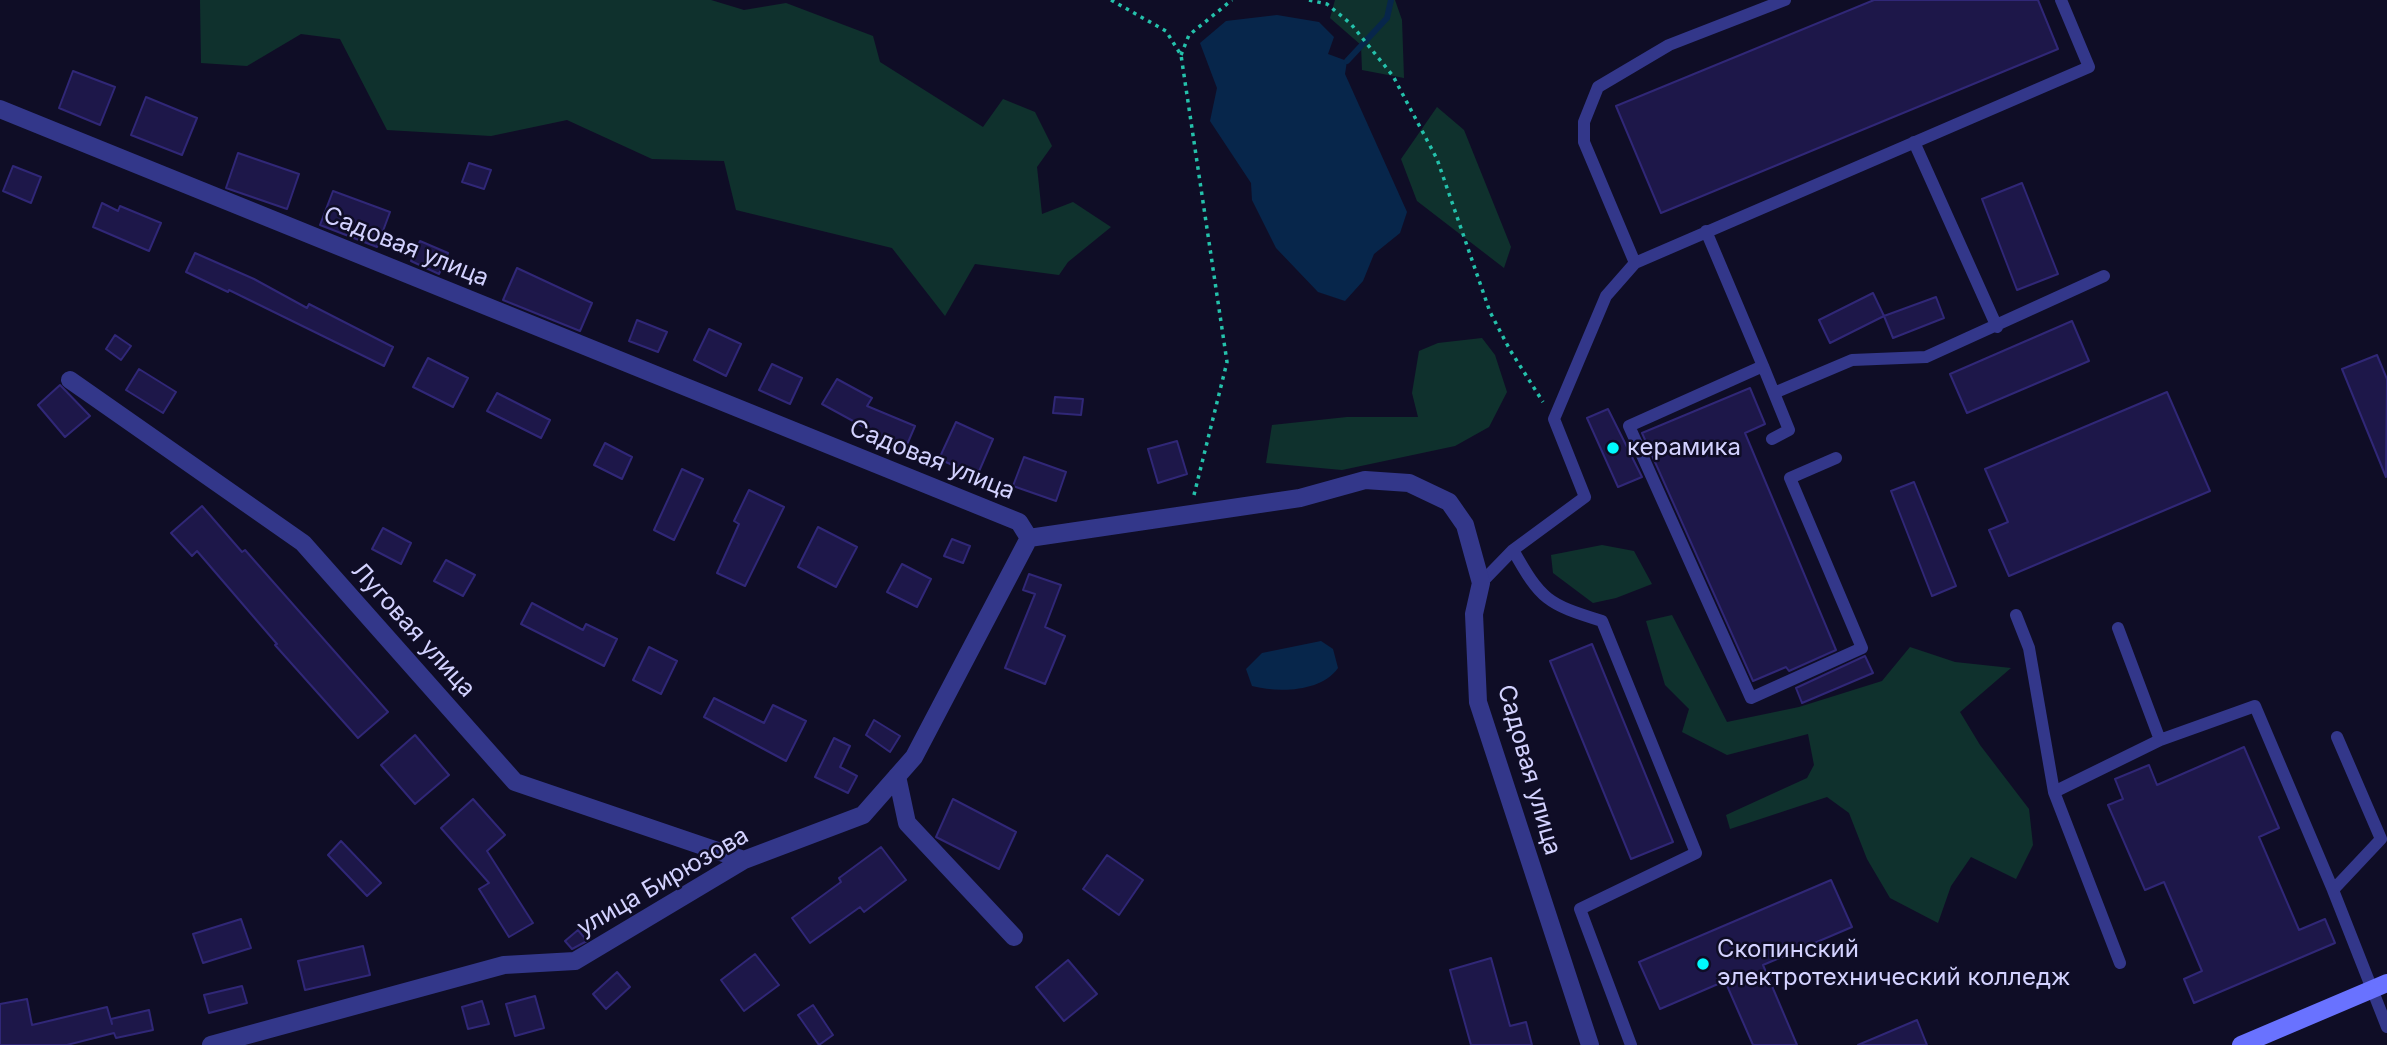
<!DOCTYPE html>
<meta charset="utf-8">
<style>
body{margin:0}
canvas{display:block;background:#0f0d26}
</style>
<canvas width="2387" height="1045"></canvas>
<script>
const c = document.querySelector('canvas').getContext('2d');
c.lineJoin = 'round';
function fillPath(path, color) { c.fillStyle = color; c.fill(path, 'evenodd'); }
function trace(path, color, width, dash) { c.strokeStyle = color; c.lineWidth = width; c.lineCap = dash ? 'butt' : 'round'; c.setLineDash(dash || []); c.stroke(path); }
function write(font, color, halo, rows, align = 'center') {
  c.font = font + ' Inter,sans-serif'; c.lineWidth = 5; c.setLineDash([]); c.textBaseline = 'middle'; c.strokeStyle = halo; c.fillStyle = color; for (const [text, x, y, turn = 0] of rows) {
    c.save(); c.translate(x, y); c.rotate((+turn || 0) * Math.PI / 180); c.textAlign = isNaN(turn) ? turn : align; if (halo) c.strokeText(text, 0, 0); c.fillText(text, 0, 0); c.restore();
  }
}
const green = new Path2D(`
 M200,0h511l33,10 42,-7 87,33 7,26 103,65 20,-28 32,13 17,34 -15,21 5,47 31,-12 38,25 -43,35 -9,13 -84,-11 -30,52 -53,-68 -156,-38 -12,-49 -72,-2 -85,-39 -76,16 -104,-6 -47,-91 -39,-5 -54,32 -46,-3z
 M1335,0h60l7,20 2,58 -42,-8 -1,-25 -31,-27z
 M1437,107l27,23 47,117 -7,21 -87,-67 -16,-42z
 M1482,338l13,17 12,37 -18,35 -34,19 -113,24 -76,-7 6,-38 75,-8h71l-6,-24 7,-42 19,-8z
 M1602,545l32,6 18,33 -36,14 -23,5 -40,-30 -2,-18z
 M1672,615l55,107 72,-15 83,-26 28,-34 45,15 56,6 -51,44 20,33 49,64 4,36 -17,34 -45,-22 -20,29 -13,37 -48,-25 -23,-39 -18,-46 -22,-16 -97,32 -4,-14 81,-37 7,-13 -6,-31 -81,21 -45,-23 7,-23 -24,-24 -19,-64z`);
const water = new Path2D(`
 M1277,15l42,7 15,15 -6,17 19,7 -2,13 62,138 -7,21 -26,21 -11,27 -18,20 -27,-9 -42,-44 -24,-48 -1,-17 -41,-62 7,-33 -17,-45 26,-22z
 M1321,641l12,8 5,19c-17,24 -59,25 -86,18l-6,-17 16,-16z`);
const stream = new Path2D(`
 M1347,61l40,-43 4,-18`);
const building = new Path2D(`
 M1874,0h164l20,49 -397,164 -45,-107z
 M73,71l42,16 -15,38 -41,-17z
 M146,97l51,21 -15,37 -51,-20z
 M238,153l61,21 -12,35 -61,-21z
 M469,163l22,7 -7,19 -22,-7z
 M13,166l28,11 -10,26 -28,-12z
 M2022,183l36,91 -41,16 -35,-91z
 M333,191l57,21 -13,35 -57,-22z
 M102,203l16,8 2,-5 41,17 -12,28 -56,-24z
 M420,241l28,12 -9,21 -28,-13z
 M195,253l59,26 53,29 2,-4 84,43 -9,19 -155,-76 -1,2 -42,-20z
 M517,268l75,35 -12,28 -77,-31z
 M1873,293l11,23 -54,27 -11,-23z
 M1936,297l8,21 -51,20 -9,-22z
 M637,320l30,12 -9,20 -29,-11z
 M2072,321l17,40 -122,52 -17,-39z
 M709,329l32,15 -15,32 -32,-16z
 M115,335l16,11 -10,14 -15,-11z
 M2377,355l10,24 -1,98 -44,-108z
 M428,358l40,20 -15,29 -40,-20z
 M772,364l30,14 -12,26 -31,-14z
 M139,369l37,23 -13,21 -37,-23z
 M837,379l35,19 -5,8 48,20 -12,28 -32,-13 4,-8 -53,-29z
 M60,385l30,31 -25,21 -27,-32z
 M1750,388l15,36 -20,9 91,217 -47,21 -3,-4 -33,14 -111,-248z
 M2167,392l43,99 -201,85 -20,-46 19,-8 -23,-53z
 M497,393l53,27 -9,18 -54,-27z
 M1055,397l28,2 -2,16 -28,-2z
 M1608,409l34,68 -24,10 -31,-69z
 M956,422l37,17 -16,37 -38,-17z
 M1177,441l10,33 -29,9 -10,-34z
 M605,443l27,14 -10,22 -28,-14z
 M1024,457l42,15 -10,29 -43,-15z
 M682,469l21,10 -29,61 -20,-10z
 M1914,482l42,104 -24,10 -41,-105z
 M749,490l35,17 -39,79 -28,-13 22,-49 -5,-3z
 M202,506l40,46 3,-2 143,162 -30,26 -83,-93 2,-1 -80,-93 -5,5 -21,-23z
 M818,527l39,20 -21,40 -38,-20z
 M383,528l28,15 -10,21 -29,-15z
 M952,539l18,7 -7,17 -19,-7z
 M446,560l29,15 -12,21 -29,-15z
 M902,564l29,15 -14,28 -30,-15z
 M1029,574l32,11 -16,42 20,9 -20,48 -40,-16 30,-74 -12,-4z
 M532,603l51,27 3,-6 31,15 -13,27 -83,-42z
 M1592,644l81,198 -42,17 -81,-198z
 M649,647l28,14 -16,33 -28,-14z
 M1865,656l8,17 -71,30 -6,-15z
 M714,698l50,25 9,-18 33,16 -20,40 -82,-44z
 M874,720l26,16 -10,16 -24,-17z
 M415,735l34,40 -34,29 -34,-39z
 M834,738l16,8 -10,21 17,9 -9,17 -33,-16z
 M2244,747l35,81 -20,9 40,93 26,-11 10,24 -141,60 -10,-24 18,-8 -38,-89 -19,8 -37,-85 15,-6 -8,-20 34,-14 8,20z
 M473,799l32,36 -18,16 46,72 -24,14 -30,-48 10,-6 -48,-55z
 M953,799l63,33 -17,37 -63,-32z
 M341,841l40,42 -14,13 -39,-41z
 M881,847l25,33 -42,32 -4,-5 -50,36 -18,-25 49,-36 -2,-4z
 M1107,855l36,25 -24,35 -36,-26z
 M1831,880l21,47 -89,38 34,80h-44l-28,-64 -65,28 -21,-47z
 M241,919l10,29 -48,15 -10,-29z
 M578,930l9,11 -15,8 -7,-8z
 M363,946l7,29 -65,15 -7,-29z
 M755,954l24,31 -35,26 -23,-31z
 M1491,958l19,68 16,-4 6,23h-61l-21,-75z
 M1068,960l29,34 -33,27 -28,-34z
 M617,972l13,15 -24,22 -13,-15z
 M242,986l5,17 -38,10 -5,-18z
 M535,996l9,32 -29,8 -9,-32z
 M27,999l5,26 75,-18 5,17 -1,-5 38,-9 4,20 -37,8 -2,-5 -47,12h-67v-41z
 M482,1001l7,23 -21,5 -6,-22z
 M813,1005l20,30 -14,10 -21,-30z
 M1917,1020l10,25h-69z`);
const path = new Path2D(`
 M1111,0l55,31 15,24 46,307 -33,133
 M1309,0l18,4 24,20 42,52 44,83 53,153 20,38 33,52
 M1181,55l8,-20 43,-35`);
const lane = new Path2D(`
 M1914,142l83,185
 M1706,231l57,135 -134,60 122,272 111,-50 -72,-170 46,-20
 M1635,263l-51,-121v-20l14,-35 71,-42 116,-45
 M1763,366l26,64 -17,9
 M1774,393l78,-33 74,-3 178,-81
 M1513,550c28,50 34,54 89,71l94,232 -116,56 51,136
 M1481,583l32,-33 72,-53 -31,-78 52,-123 29,-33 454,-196 -28,-67
 M2016,615l13,33 25,144
 M2118,628l42,112 95,-34 78,184
 M2337,737l44,102 -48,51 54,137
 M2120,963l-66,-171 106,-52`);
const street = new Path2D(`
 M0,109l1019,413 10,16 271,-40 65,-18 44,3 40,19 16,23 16,58 -7,31 4,88 112,343
 M70,380l233,163 212,239 229,78
 M897,776l10,47 107,114
 M211,1045l293,-80 71,-4 169,-101 119,-45 51,-58 115,-219`);
const secondary = new Path2D(`
 M2241,1045l146,-62`);
const markers = [
 [1613,448,7,"#00f9fd"],
 [1703,964,7,"#00f9fd"]
];
const streetNames = [
 ["Садовая улица",406,247,22],
 ["Садовая улица",932,460,22],
 ["Луговая улица",413,630,48],
 ["Садовая улица",1529,770,74],
 ["улица Бирюзова",663,882,-30]
];
const poiNames = [
 ["керамика",1627,448],
 ["Скопинский",1717,950],
 ["электротехнический колледж",1717,978]
];
fillPath(green, '#0f312d');
fillPath(water, '#07264b');
trace(stream, '#07264b', 6);
fillPath(building, '#1d1749');
trace(building, '#302777', 2);
trace(path, '#24c1ab', 3.5, [3.5, 5]);
trace(lane, '#33378a', 12);
trace(street, '#33378a', 18);
trace(secondary, '#6972ff', 18);
for (const [x, y, r, color] of markers) { const dot = new Path2D(); dot.arc(x, y, r, 0, 2 * Math.PI); c.fillStyle = color; c.fill(dot); trace(dot, '#0f0d26', 2.5); }
write('24px', '#d3d2ff', '#0f0d26', streetNames);
write('24px', '#d3d2ff', '#0f0d26', poiNames, 'left');
</script>
